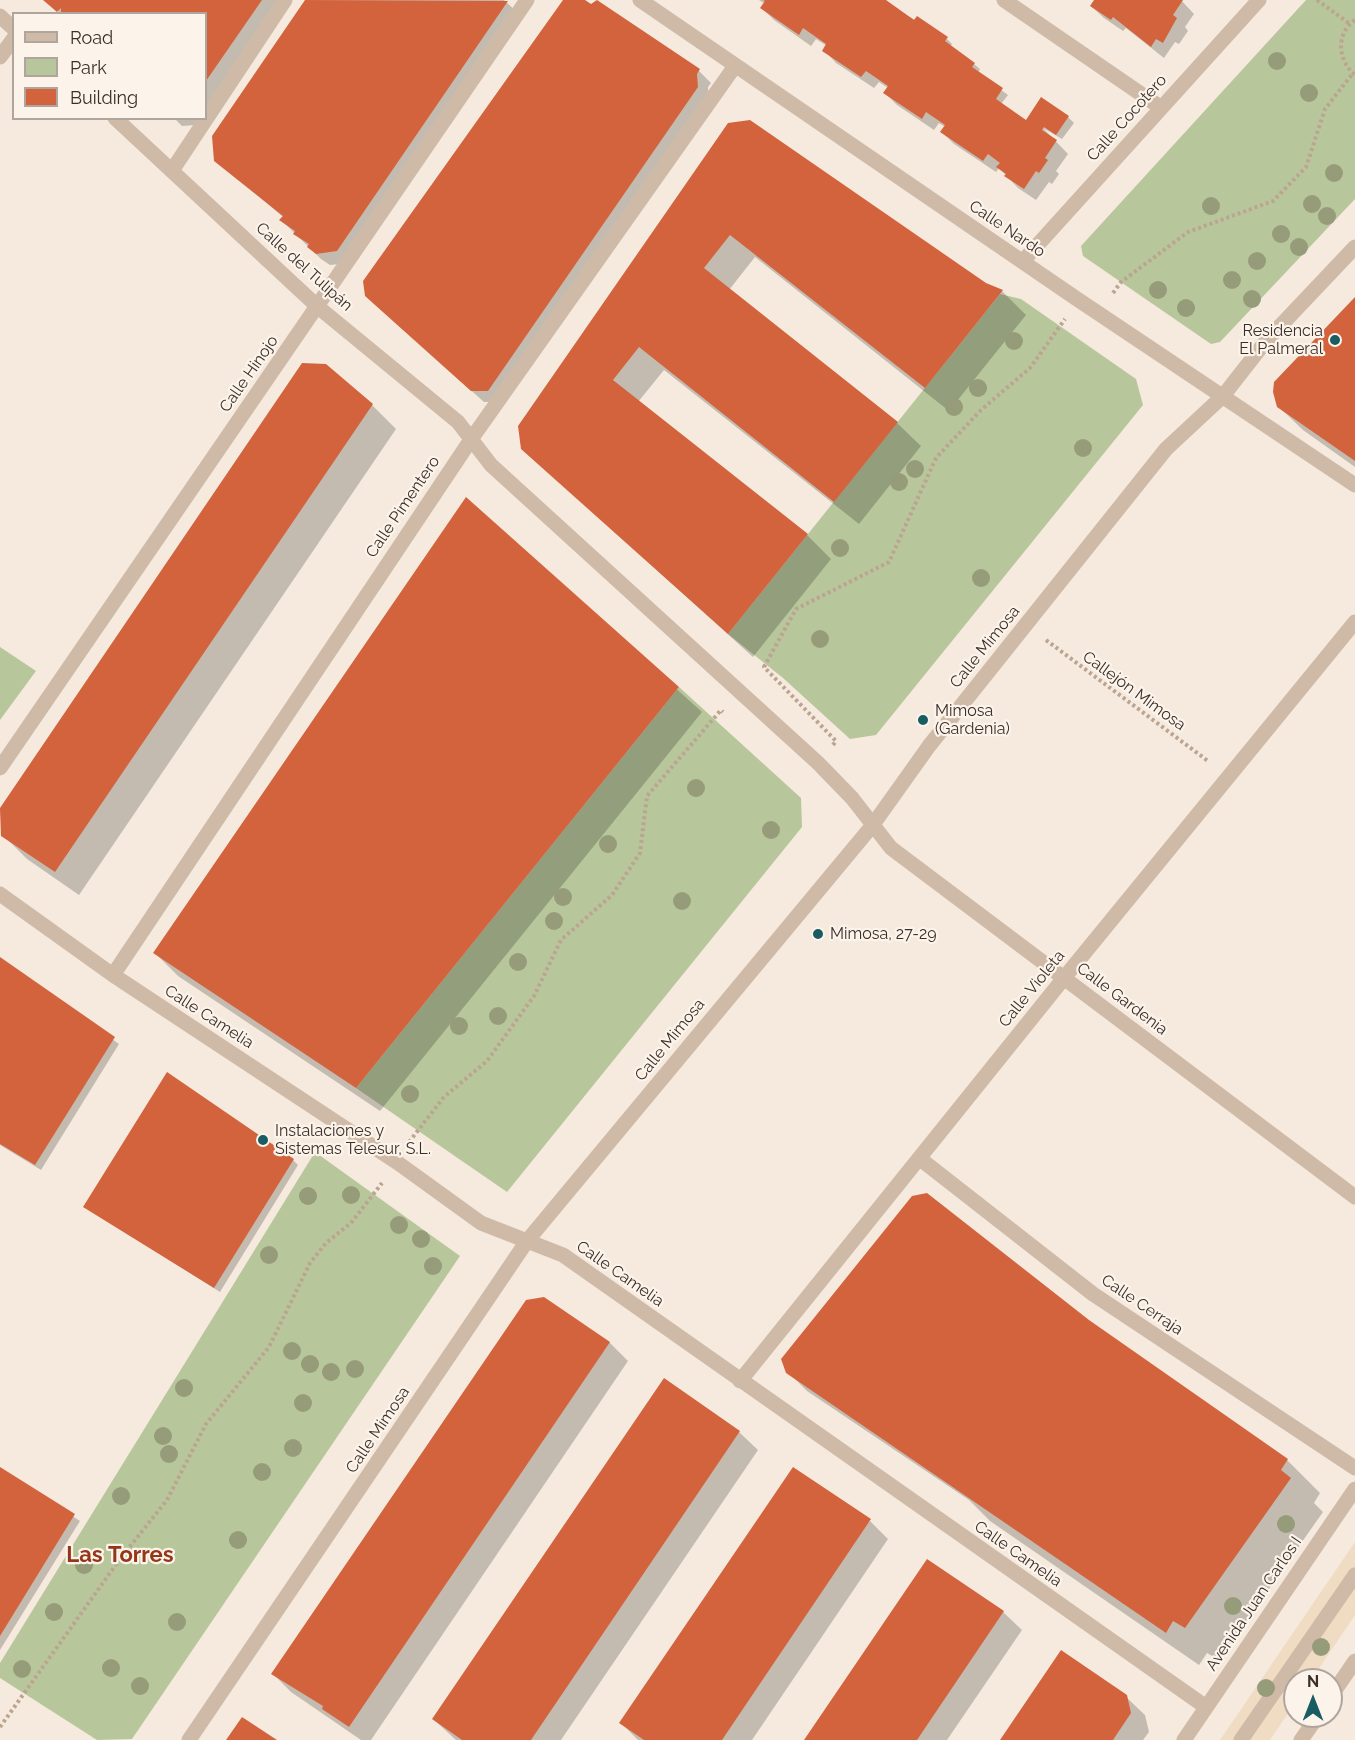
<!DOCTYPE html>
<meta charset="utf-8">
<style>
body{margin:0}
#map{position:relative;width:1355px;height:1740px;overflow:hidden;background:#f5eadd;font-family:Raleway,sans-serif}
canvas{display:block}
.legend{position:absolute;left:12px;top:12px;width:195px;height:108px;box-sizing:border-box;background:#fcf4eb;border:2px solid #afa59d;margin:0;padding:8px 10px;list-style:none;font-size:18px;color:#3b2f29}
.legend li{display:flex;align-items:center;gap:12px;height:30px}
.legend b{width:30px;border:2px solid #afa59d}
.north{position:absolute;left:1283px;top:1668px;width:60px;height:60px;box-sizing:border-box;background:#fcf4eb;border:2px solid #afa59d;border-radius:50%;rotate:0deg;font-size:16px;font-weight:700;line-height:24px;text-align:center;color:#3b2f29}
.north::after{content:'';display:block;margin:auto;width:21px;height:27px;background:#195d62;clip-path:polygon(50% 0,100% 100%,50% 72%,0 100%)}
</style>
<div id="map">
<canvas width="1355" height="1740"></canvas>
<ul class="legend">
<li><b style="height:8px;background:#cfbaa7"></b>Road</li>
<li><b style="height:16px;background:#b8c79b"></b>Park</li>
<li><b style="height:16px;background:#d3633d"></b>Building</li>
</ul>
<div class="north">N</div>
</div>
<script>
const c = document.querySelector('canvas').getContext('2d');
c.lineJoin = 'round';
function fillPath(path, color) { c.fillStyle = color; c.fill(path, 'evenodd'); }
function trace(path, color, width, dash) { c.strokeStyle = color; c.lineWidth = width; c.lineCap = dash ? 'butt' : 'round'; c.setLineDash(dash || []); c.stroke(path); }
function write(font, color, halo, rows, align = 'center') {
  c.font = font + ' Raleway,sans-serif'; c.lineWidth = 4.5; c.setLineDash([]); c.textBaseline = 'middle'; c.strokeStyle = halo; c.fillStyle = color; for (const [text, x, y, turn = 0] of rows) {
    c.save(); c.translate(x, y); c.rotate((+turn || 0) * Math.PI / 180); c.textAlign = isNaN(turn) ? turn : align; if (halo) c.strokeText(text, 0, 0); c.fillText(text, 0, 0); c.restore();
  }
}
const green = new Path2D(`
 M1306,0h49v199l-135,143 -9,2 -128,-88 -2,-10z
 M1000,294l21,5 115,80 7,26 -267,330 -26,4 -67,-61 -55,-44z
 M0,647l36,24 -36,49z
 M679,687l122,111 1,29 -295,365 -151,-104z
 M315,1152l145,104 -328,483 -35,1 -97,-62v-15z`);
const plaza = new Path2D(`
 M1355,1542v73l-8,12 -36,53h-16v23l-25,37h-50z`);
const shadow = new Path2D(`
 M46,0h236l-76,110v-96h-145z
 M307,0h197l15,14 -169,249 -20,2 -9,-6 -40,-39 2,-3 -67,-57 -2,-24z
 M565,0h17l10,6 3,-5 104,70 12,12 -3,4 1,13 -209,302h-16l-118,-106z
 M759,0h122l66,39 5,5 -2,3 24,17 6,5 -2,4 30,22 -7,9 26,18 15,-22 26,17 6,6 -12,16 -19,-11 25,26 -12,17 3,3 -7,10 -3,-2 -13,18 -18,-12 -19,-20 -3,4 -42,-28 -12,-12 3,-5 -6,-4 -5,7 -37,-25 -12,-12 3,-5 -9,-6 -5,6 -38,-25 -12,-13 3,-4 -11,-7 -5,7 -37,-26 -12,-12 3,-4z
 M1095,0h86l13,14 -9,13 3,4 -9,13 -4,-2 -11,16 -38,-30 -3,3 -19,-13 -13,-12z
 M174,118h26l-5,7 -13,1z
 M728,125l257,160 17,6 24,24 -77,96 -194,-154 -26,33 168,133 24,23 -62,78 -195,-154 -26,32 169,133 24,24 -78,98 -231,-209z
 M1355,298v169l-52,-37 -25,-24z
 M303,365l69,40 24,24 -317,466 -52,-36 -24,-24 -3,-25z
 M466,499l236,213 -322,399 -202,-135 -23,-23z
 M0,959l119,85 -78,126 -41,-25z
 M293,1160l5,5 -78,127 -135,-85z
 M544,1299l66,44 18,18 -257,379h-10l-70,-48 -18,-18z
 M788,1372l499,88 33,33 -6,10 9,9 -104,148 -12,-7 -8,12 -209,-144 -21,-21 -162,-109z
 M739,1432l19,18 -197,290h-105l-23,-21z
 M0,1469l80,52 -80,129z
 M870,1521l18,18 -136,201h-114l-17,-17z
 M928,1561l75,51 19,18 -75,110h-141z
 M1126,1697l19,18 4,17 -6,8h-142z`);
const building = new Path2D(`
 M43,0h219l-56,81v-67h-145v-6l-4,4z
 M305,0l203,1 -171,250 -21,3 -9,-7 2,-3 -16,-10 2,-3 -16,-11 4,-4 -69,-55 -2,-25z
 M563,0h22l6,4 6,-4 103,69 -3,5 1,13 -210,304h-17l-106,-95 -2,-15z
 M763,0h123l28,20 3,-4 31,21 -3,4 30,22 -3,4 31,21 -7,11 30,21 15,-23 28,19 -13,19 -12,-8 -2,3 15,10 -12,18 3,2 -9,13 -3,-2 -12,18 -20,-13 2,-2 -10,-7 4,-4 -12,-9 -5,7 -43,-29 5,-7 -19,-13 -4,7 -39,-26 5,-7 -22,-15 -5,6 -39,-26 4,-7 -23,-16 -4,7 -39,-27 5,-7z
 M1094,0h89l-10,15 4,3 -14,25 -7,-4 -5,8 -38,-30 -2,3 -21,-14z
 M750,120l236,163 17,7 -78,98 -195,-153 -26,33 194,154 -64,80 -195,-155 -26,33 195,154 -80,100 -207,-185 -3,-23 210,-303z
 M1355,297v164l-78,-54 -4,-15 1,-10z
 M302,363l24,1 47,40 -318,468 -54,-36 -1,-28z
 M466,497l213,190 -323,401 -203,-135z
 M0,957l115,80 -80,128 -35,-21z
 M167,1072l127,87 -80,129 -131,-81z
 M927,1193l162,127 199,139 -7,11 10,8 -106,150 -12,-7 -7,12 -380,-260 -5,-14 131,-163z
 M544,1297l66,45 -261,385 -27,-18 1,-3 -52,-32 255,-374z
 M664,1378l76,53 -209,309h-69l-30,-21z
 M0,1467l75,47 -75,122z
 M793,1467l78,52 -149,221h-78l-25,-17z
 M927,1559l77,52 -87,129h-113z
 M1061,1650l66,45 4,18 -18,27h-113z
 M242,1717l35,23h-51z`);
const path = new Path2D(`
 M1317,0l33,24
 M1355,20c-20,14 -17,41 0,55
 M1113,293l8,-11 67,-50 85,-31 33,-34 19,-58 28,-36
 M1046,640l162,121
 M833,745l3,-4 -72,-74 32,-58 93,-47 47,-104 45,-48 49,-42 35,-49
 M409,1142l35,-45 43,-36 47,-65 27,-56 51,-45 28,-42 7,-57 74,-86 2,2
 M0,1727l120,-168 47,-59 39,-76 63,-77 41,-84 16,-20 25,-20 31,-40`);
const minor = new Path2D(`
 M640,0l437,299 278,186
 M1004,0l156,107
 M0,16l14,13
 M0,57l14,-19
 M115,118l203,189 140,115 33,43 327,298 34,35 39,50 464,349
 M173,169l112,-169
 M1023,261l236,-261
 M0,768l527,-768
 M0,894l113,81 285,188 83,60 82,32 643,452
 M113,975l359,-537 263,-372
 M919,1158l174,136 262,174
 M740,1381l324,-403 291,-356
 M1331,1696l24,-35
 M189,1740l338,-499 345,-415 57,-80 237,-297 57,-53 43,-55 89,-94
 M1184,1740l171,-251
 M1241,1740l114,-165
 M1301,1740l17,-24`);
const trees = [
 [1277,61],
 [1309,93],
 [1334,173],
 [1312,204],
 [1211,206],
 [1327,216],
 [1281,234],
 [1299,247],
 [1257,261],
 [1232,280],
 [1158,290],
 [1252,299],
 [1186,308],
 [1014,341],
 [978,388],
 [954,407],
 [1083,448],
 [915,469],
 [899,482],
 [840,548],
 [981,578],
 [820,639],
 [696,788],
 [771,830],
 [608,844],
 [563,897],
 [682,901],
 [554,921],
 [518,962],
 [498,1016],
 [459,1026],
 [410,1094],
 [351,1195],
 [308,1196],
 [399,1225],
 [421,1239],
 [269,1255],
 [433,1266],
 [292,1351],
 [310,1364],
 [355,1369],
 [331,1372],
 [184,1388],
 [303,1403],
 [163,1436],
 [293,1448],
 [169,1454],
 [262,1472],
 [121,1496],
 [1286,1524],
 [238,1540],
 [84,1565],
 [1233,1606],
 [54,1612],
 [177,1622],
 [1321,1647],
 [111,1668],
 [22,1669],
 [140,1686],
 [1266,1688]
];
const markers = [
 [1335,340,6,"#195d62"],
 [923,720,6,"#195d62"],
 [818,934,6,"#195d62"],
 [263,1140,6,"#195d62"]
];
const streetNames = [
 ["Calle Cocotero",1127,118,-48],
 ["Calle Nardo",1007,229,34],
 ["Calle del Tulipán",304,267,42],
 ["Calle Hinojo",249,374,-55],
 ["Calle Pimentero",403,507,-56],
 ["Calle Mimosa",985,647,-51],
 ["Callejón Mimosa",1134,691,36],
 ["Calle Violeta",1032,989,-51],
 ["Calle Gardenia",1122,999,37],
 ["Calle Camelia",209,1017,33],
 ["Calle Mimosa",670,1040,-51],
 ["Calle Camelia",620,1274,35],
 ["Calle Cerraja",1142,1305,34],
 ["Calle Mimosa",378,1430,-56],
 ["Calle Camelia",1018,1554,35],
 ["Avenida Juan Carlos I",1254,1604,-56]
];
const poiNames = [
 ["Residencia",1323,331,"right"],
 ["El Palmeral",1323,349,"right"],
 ["Mimosa",935,711],
 ["(Gardenia)",935,729],
 ["Mimosa, 27-29",830,934],
 ["Instalaciones y",275,1131],
 ["Sistemas Telesur, S.L.",275,1149]
];
const districtNames = [
 ["Las Torres",120,1555]
];
fillPath(green, '#b8c79b');
fillPath(plaza, '#efdcc3');
fillPath(shadow, '#0003');
fillPath(building, '#d3633d');
trace(path, '#bba491', 4, [3, 3]);
trace(minor, '#cfbaa7', 15);
c.fillStyle = '#969c7a';
for (const [x, y] of trees) { c.beginPath(); c.arc(x, y, 9, 0, 2 * Math.PI); c.fill(); }
for (const [x, y, r, color] of markers) { const dot = new Path2D(); dot.arc(x, y, r, 0, 2 * Math.PI); c.fillStyle = color; c.fill(dot); trace(dot, '#fcf4eb', 2); }
write('16px', '#3b2f29', '#fcf4eb', streetNames);
write('16px', '#3b2f29', '#fcf4eb', poiNames, 'left');
write('bold 22px', '#943618', '#fcf4eb', districtNames);
</script>
